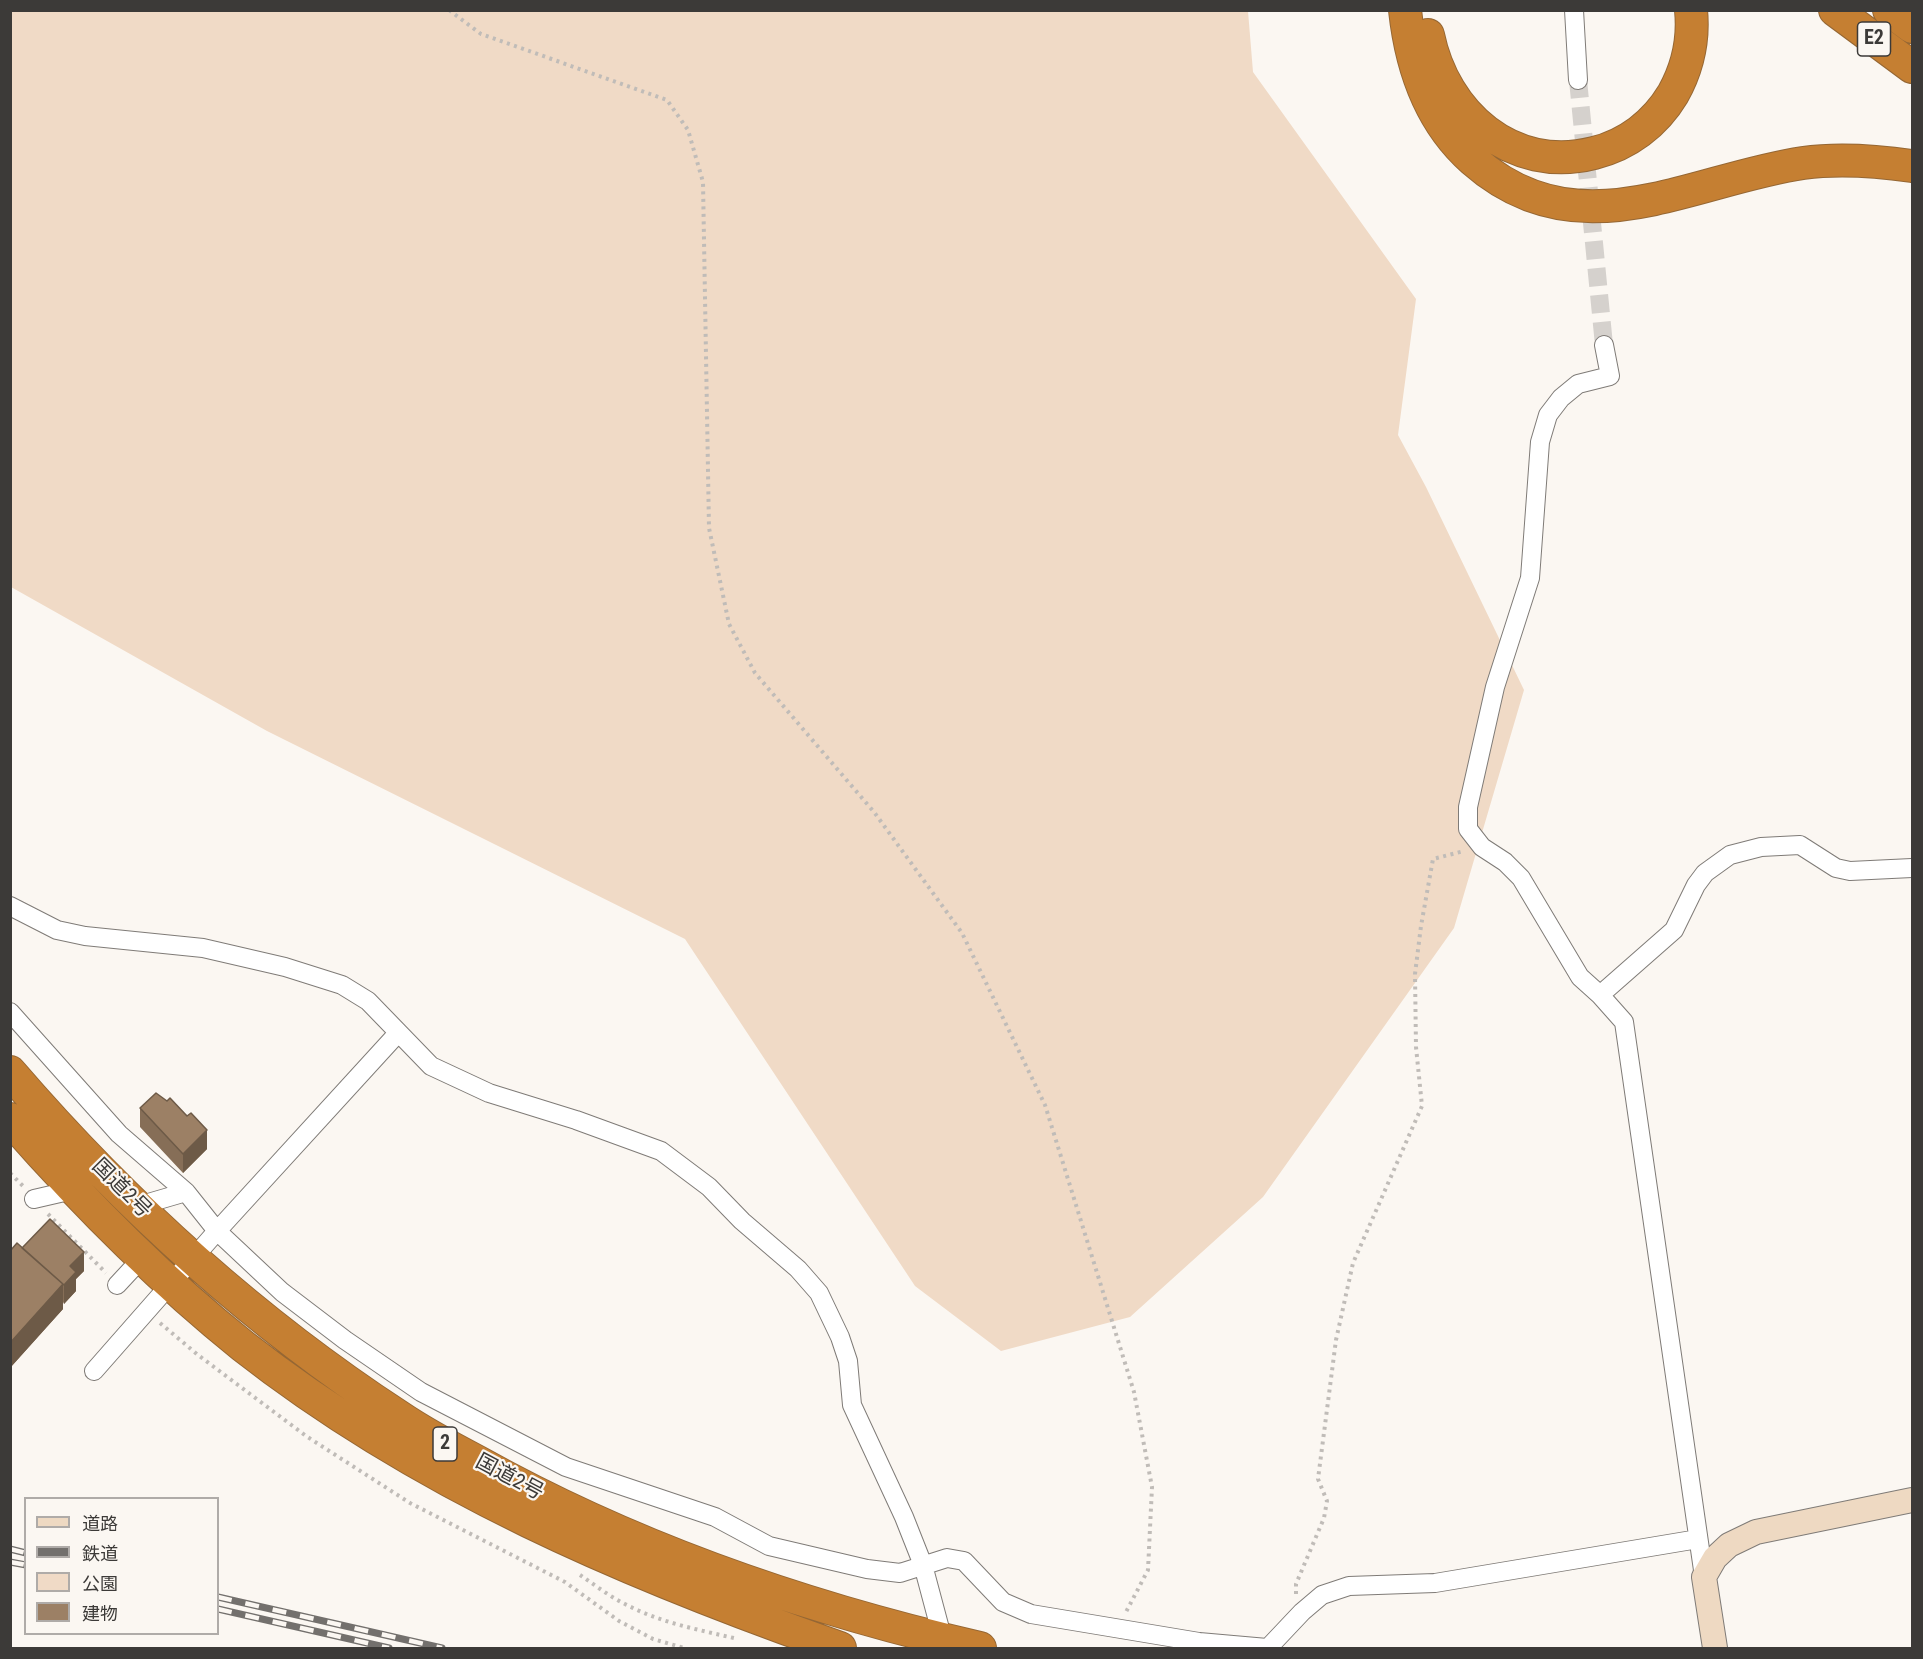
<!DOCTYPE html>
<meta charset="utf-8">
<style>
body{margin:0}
#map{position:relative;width:1923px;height:1659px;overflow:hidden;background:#fbf7f2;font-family:"Roboto Condensed","Noto Sans JP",sans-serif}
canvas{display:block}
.frame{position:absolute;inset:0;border:12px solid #3c3a38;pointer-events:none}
.legend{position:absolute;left:24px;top:1497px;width:195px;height:138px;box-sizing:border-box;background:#fbf7f2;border:2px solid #afaba8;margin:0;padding:8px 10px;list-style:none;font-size:18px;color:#3c3a38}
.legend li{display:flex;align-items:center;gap:12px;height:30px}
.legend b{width:30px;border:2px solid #afaba8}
</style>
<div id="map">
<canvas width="1923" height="1659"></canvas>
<div class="frame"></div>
<ul class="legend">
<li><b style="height:8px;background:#eed9c2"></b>道路</li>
<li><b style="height:8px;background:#73706d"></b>鉄道</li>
<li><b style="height:16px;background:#f0dac6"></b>公園</li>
<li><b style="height:16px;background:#9c8065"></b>建物</li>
</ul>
</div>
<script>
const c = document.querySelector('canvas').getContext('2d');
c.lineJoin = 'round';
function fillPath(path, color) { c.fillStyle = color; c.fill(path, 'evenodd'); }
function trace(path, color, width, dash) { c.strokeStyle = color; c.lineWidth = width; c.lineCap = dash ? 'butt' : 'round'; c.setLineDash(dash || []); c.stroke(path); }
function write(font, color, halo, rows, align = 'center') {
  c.font = font + ' "Roboto Condensed","Noto Sans JP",sans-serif'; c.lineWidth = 4.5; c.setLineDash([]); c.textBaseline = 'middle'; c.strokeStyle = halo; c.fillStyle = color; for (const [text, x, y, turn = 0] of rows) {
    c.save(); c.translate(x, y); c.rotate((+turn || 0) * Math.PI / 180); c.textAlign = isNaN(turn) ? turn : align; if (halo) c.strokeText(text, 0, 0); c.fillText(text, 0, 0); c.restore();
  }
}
const green = new Path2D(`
 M11,11h1237l5,61 163,227 -18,136 28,52 98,203 -70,238 -191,269 -133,120 -129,34 -86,-65 -230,-347 -418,-208 -256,-144z`);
const streetTunnel = new Path2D(`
 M1578,80l26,265`);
const path = new Path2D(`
 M449,10l32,24 186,66 21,30 15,52 6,346 20,96 26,49 119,139 88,121 83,172 89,287 18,95 -4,83 -22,42
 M10,1173l13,13
 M48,1214l58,59
 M160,1323l38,32 108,81 104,67 155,79 54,39 34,18 31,9
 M580,1575c15,10 30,22 47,30 34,18 73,25 111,34
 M1296,1594v-10l28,-66 3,-17 -9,-22 18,-139 17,-77 69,-157 -6,-59 -1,-73 6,-48 12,-67 31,-8`);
const street = new Path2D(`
 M1574,10l4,70
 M1604,345l6,31 -32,8 -17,14 -13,17 -8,27 -10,136 -35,109 -27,120v22l14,18 23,15 16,16 59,99 20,18 24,27 80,555
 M10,906l47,24 28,6 118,12 82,19 57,18 26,16 63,65 58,27 87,27 85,31 48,36 33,34 56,48 21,24 21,44 8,24 4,44 52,112 19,48 20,75 3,5
 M1600,995l74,-65 22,-45 9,-12 25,-18 31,-8 39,-2 36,23 14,3 62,-3
 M10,1012l109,122 67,58 31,39 65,61 63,48 76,52 145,75 149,50 54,29 98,23 33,4 47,-15 17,3 39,41 28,12 168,28 68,6
 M34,1199l39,-9
 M138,1206l48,-14
 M117,1285l26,-28
 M94,1371l123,-140 181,-198
 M1268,1648l34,-36 20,-17 27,-9 86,-3 263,-44`);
const secondary = new Path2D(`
 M1715,1648l-11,-71 11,-19 14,-13 27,-13 156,-32`);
const highway = new Path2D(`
 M1405,10c6,56 25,112 68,150 105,93 216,20 330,3 36,-5 74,-2 109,3
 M1835,10l77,57
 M1889,10l23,17
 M1428,35c16,79 84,139 166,118 33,-8 61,-29 79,-59 14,-25 21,-54 18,-84
 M10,1072c113,131 243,249 388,344 25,17 53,32 80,46 156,87 328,146 502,186
 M10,1119c72,82 148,159 233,227 177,139 386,228 597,302`);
const rail = new Path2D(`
 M10,1549l16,4
 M10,1562l16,3
 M218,1597l224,51
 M218,1609l171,39`);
const wall = new Path2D(`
 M140,1108l67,41 -24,24 -43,-46z
 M22,1248l62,23 -8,8v12l-12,13 -1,-2v7l-53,59v-117z`);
const shadedWall = new Path2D(`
 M207,1130v19l-24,24v-19z
 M84,1252v19l-8,8v12l-12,13v-19l6,-19z
 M63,1284v25l-53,59v-25z`);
const building = new Path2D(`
 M156,1093l11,8 3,-3 17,18 4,-3 16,17 -24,24 -43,-46z
 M50,1219l34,33 -14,14 6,6 -12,13 -42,-37z
 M17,1243l46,41 -53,59v-92z`);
const shields = [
 [1874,39,33],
 [445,1444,24]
];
const shieldNames = [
 ["E2",1874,39],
 ["2",445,1444]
];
const streetNames = [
 ["国道2号",121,1189,45],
 ["国道2号",509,1478,28]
];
fillPath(green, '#f0dac6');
trace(streetTunnel, '#d5d1cd', 18, [18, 9]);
trace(street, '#7f7b77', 20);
trace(secondary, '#7f7b77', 26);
trace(highway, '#956734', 34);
trace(path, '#c0bcb8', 4, [3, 4.5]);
trace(street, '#fff', 18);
trace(secondary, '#eed9c2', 24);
trace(highway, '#c57f32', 32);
trace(rail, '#73706d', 7);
trace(rail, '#fbf7f2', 4.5, [14]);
fillPath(wall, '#866e57');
fillPath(shadedWall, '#6d5a47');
fillPath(building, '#9c8065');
trace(building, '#6d5a47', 1.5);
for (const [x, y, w] of shields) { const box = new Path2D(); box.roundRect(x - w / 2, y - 17, w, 34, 4.5); c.fillStyle = '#fbf7f2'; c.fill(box); trace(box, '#3c3a38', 1.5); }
write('bold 20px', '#3c3a38', null, shieldNames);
write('21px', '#3c3a38', '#fbf7f2', streetNames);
</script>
